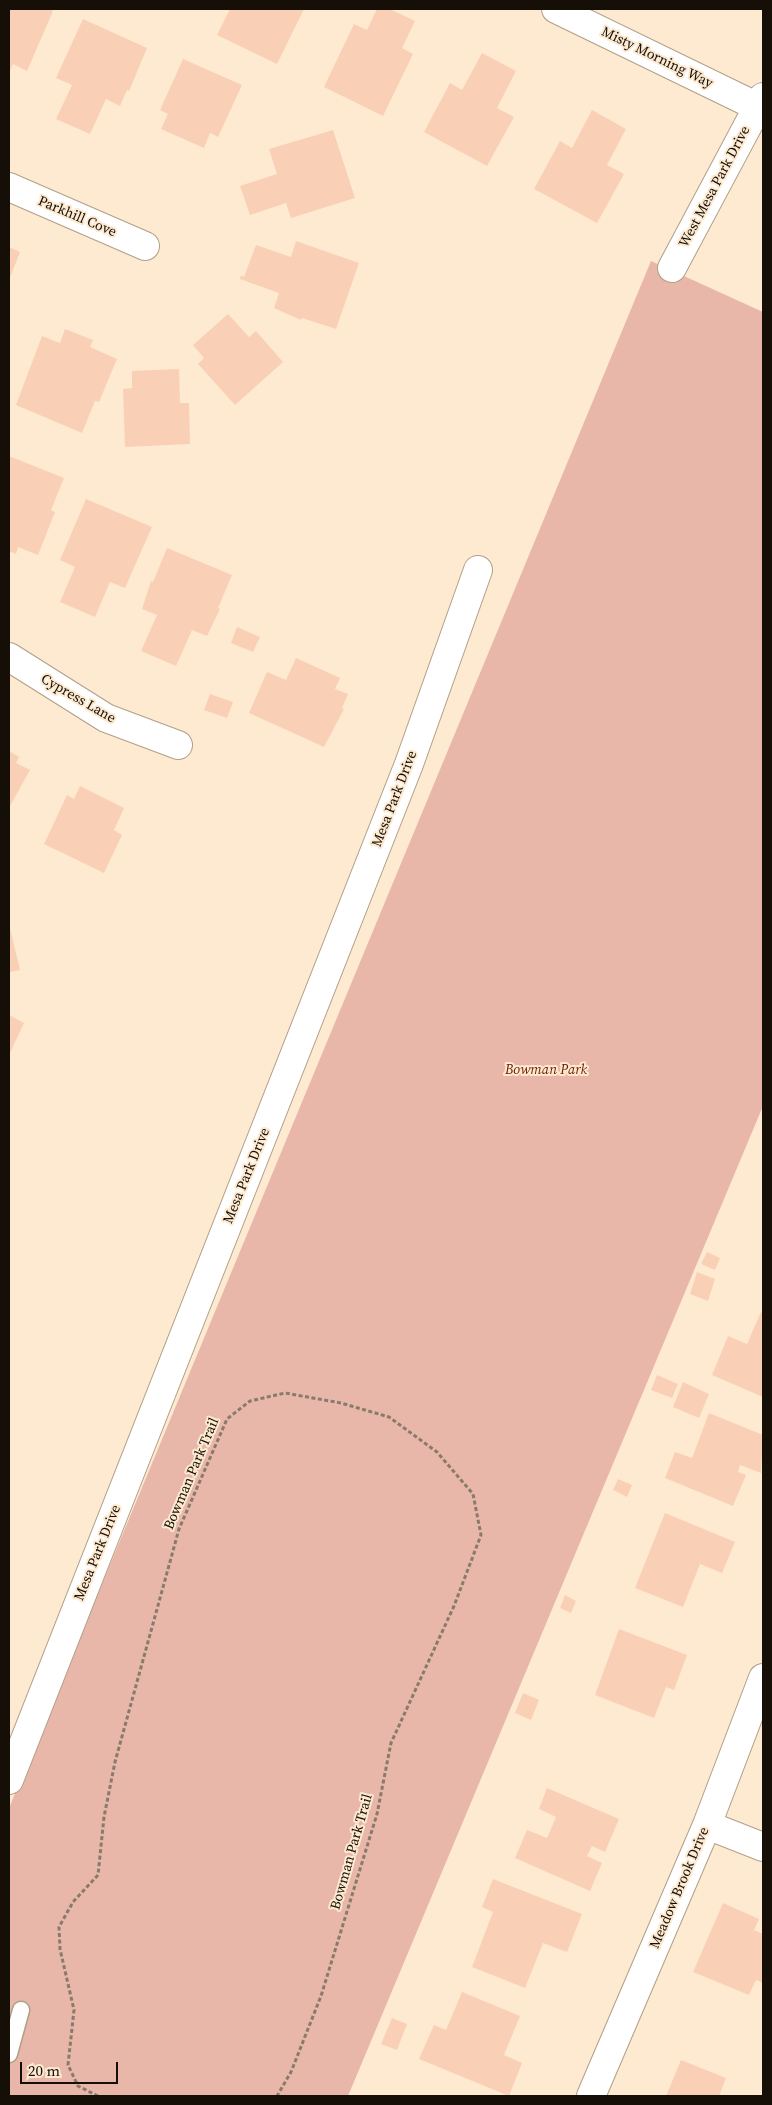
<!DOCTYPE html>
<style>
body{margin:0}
#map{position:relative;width:772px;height:2105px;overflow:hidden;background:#fdead1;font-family:"Source Serif 4",serif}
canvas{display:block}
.frame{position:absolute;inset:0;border:10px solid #160f07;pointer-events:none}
.scale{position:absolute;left:20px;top:2062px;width:98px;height:22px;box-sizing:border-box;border:2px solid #160f07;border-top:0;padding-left:6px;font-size:15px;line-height:18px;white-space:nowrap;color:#160f07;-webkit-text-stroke:4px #fdead1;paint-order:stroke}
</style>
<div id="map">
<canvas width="772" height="2105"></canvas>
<div class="frame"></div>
<div class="scale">20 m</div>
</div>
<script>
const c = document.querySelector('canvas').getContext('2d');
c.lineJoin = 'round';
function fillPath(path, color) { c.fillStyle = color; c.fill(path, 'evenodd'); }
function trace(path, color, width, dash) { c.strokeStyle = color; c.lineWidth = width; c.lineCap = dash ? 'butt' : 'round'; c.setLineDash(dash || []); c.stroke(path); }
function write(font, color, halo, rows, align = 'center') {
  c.font = font + ' "Source Serif 4",serif'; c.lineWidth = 4; c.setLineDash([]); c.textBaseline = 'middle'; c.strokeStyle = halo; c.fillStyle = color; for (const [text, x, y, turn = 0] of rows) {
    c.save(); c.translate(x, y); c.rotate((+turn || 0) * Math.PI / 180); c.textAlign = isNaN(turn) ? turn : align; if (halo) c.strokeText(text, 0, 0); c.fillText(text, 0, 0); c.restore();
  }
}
const green = new Path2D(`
 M651,261l112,51v794l-415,990h-339v-288z`);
const building = new Path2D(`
 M9,9h40l4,2 -26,60 -14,-7 -4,9z
 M230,9h74l-27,55 -60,-29z
 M377,9h13l25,12 -13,27 11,6 -30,62 -59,-29 30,-63 13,6z
 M83,19l64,29 -18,43 -2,-1 -7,16 -14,-7 -16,35 -34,-15 16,-34 -16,-7z
 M482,53l34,18 -19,37 17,9 -27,49 -63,-34 26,-49 12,7z
 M183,59l59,26 -24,52 -8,-4 -6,15 -43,-19 7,-15 -8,-4z
 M592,110l34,19 -19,36 17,9 -27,49 -63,-34 26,-48 12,7z
 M333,130l22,68 -64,20 -5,-15 -36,12 -10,-29 37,-12 -8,-25z
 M296,241l63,22 -23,66 -34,-11 -1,2 -27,-12 5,-15 -39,-14 1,-4 3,2 12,-32 35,12z
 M9,247l11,5 -11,28z
 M228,314l21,23 7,-6 27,31 -48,43 -37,-41 6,-6 -11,-13z
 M65,329l28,11 -3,7 27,12 -18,43 -4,-1 -13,32 -66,-28 26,-69 18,7z
 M179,369l1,34h9l1,41 -65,3 -2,-58 9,-1v-17z
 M9,456l55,22 -13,32 4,2 -17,43 -20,-8 -2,7 -7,-3z
 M86,499l66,28 -27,61 -15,-6 -15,35 -35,-15 15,-35 -15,-7z
 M167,548l65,27 -14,33 2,1 -13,27 -15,-6 -16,36 -35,-15 16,-36 -15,-6 9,-28 2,1z
 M237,627l23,10 -7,15 -22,-9z
 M296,658l44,20 -5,11 13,5 -6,14 2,1 -20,38 -75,-34 18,-41 19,8z
 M210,694l23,8 -6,16 -23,-8z
 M9,751l10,6 -3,6 14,7 -20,36z
 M80,786l44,22 -10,22 8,5 -18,38 -60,-29 23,-49 7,4z
 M9,924l11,46 -11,2z
 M9,1015l15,8 -15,32z
 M707,1252l13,6 -5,12 -14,-6z
 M697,1272l18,7 -7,22 -18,-7z
 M761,1312l2,1v84l-51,-22 16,-39 19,8z
 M657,1375l21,9 -6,14 -21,-8z
 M683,1382l26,12 -10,24 -26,-11z
 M709,1413l54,22 -2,38 -21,-8 -2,7 8,3 -13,31 -68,-28 10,-26 17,6z
 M618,1479l14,6 -5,12 -14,-7z
 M665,1513l70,29 -13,31 -22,-9 -17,43 -48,-19z
 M565,1595l11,6 -5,12 -11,-5z
 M619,1629l68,26 -13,35 -8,-3 -12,31 -59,-23z
 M523,1693l16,7 -8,20 -16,-7z
 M547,1788l72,31 -14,33 -13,-6 -5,10 15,7 -12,28 -75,-33 12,-28 20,8 9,-21 -17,-8z
 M493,1879l89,35 -15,38 -24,-9 -18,45 -53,-21 21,-55 -11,-5z
 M723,1903l36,16 -5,11 9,4v49l-7,-3 -7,15 -56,-23z
 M462,1992l58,24 -16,39 18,8 -13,33 -90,-37 15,-34 12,5z
 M392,2018l15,6 -10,26 -16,-6z
 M681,2060l45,18 -7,18h-53z`);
const path = new Path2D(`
 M98,2096l-20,-10 -10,-21 6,-55 -14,-61 -1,-22 14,-25 25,-27 6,-58 11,-55 64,-233 48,-110 23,-18 35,-8 56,10 48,14 48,35 36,42 8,41 -27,71 -63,137 -14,71 -56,182 -30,76 -14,24`);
const lane = new Path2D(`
 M9,2054l12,-44`);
const street = new Path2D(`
 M556,9l202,98
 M9,187l136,59
 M672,268l91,-171
 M9,657l97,61 72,27
 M9,1780l400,-1016 69,-194
 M707,1825l56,22
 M591,2096l116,-271 56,-147`);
const streetNames = [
 ["Misty Morning Way",657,58,26],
 ["West Mesa Park Drive",715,187,-62],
 ["Parkhill Cove",77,217,23],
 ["Cypress Lane",78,699,30],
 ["Mesa Park Drive",395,799,-69],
 ["Mesa Park Drive",247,1176,-68],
 ["Bowman Park Trail",192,1474,-67],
 ["Mesa Park Drive",98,1553,-68],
 ["Bowman Park Trail",352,1852,-74],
 ["Meadow Brook Drive",680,1888,-67]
];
const parkNames = [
 ["Bowman Park",546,1070]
];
fillPath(green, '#e8b7aa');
fillPath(building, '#f9d0b6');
trace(lane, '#b19f87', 19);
trace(street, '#b19f87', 30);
trace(path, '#887b6b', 3, [4, 2.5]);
trace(lane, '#fff', 16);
trace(street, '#fff', 28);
write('14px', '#160f07', '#fdead1', streetNames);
write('italic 14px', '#721901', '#fdead1', parkNames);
</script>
